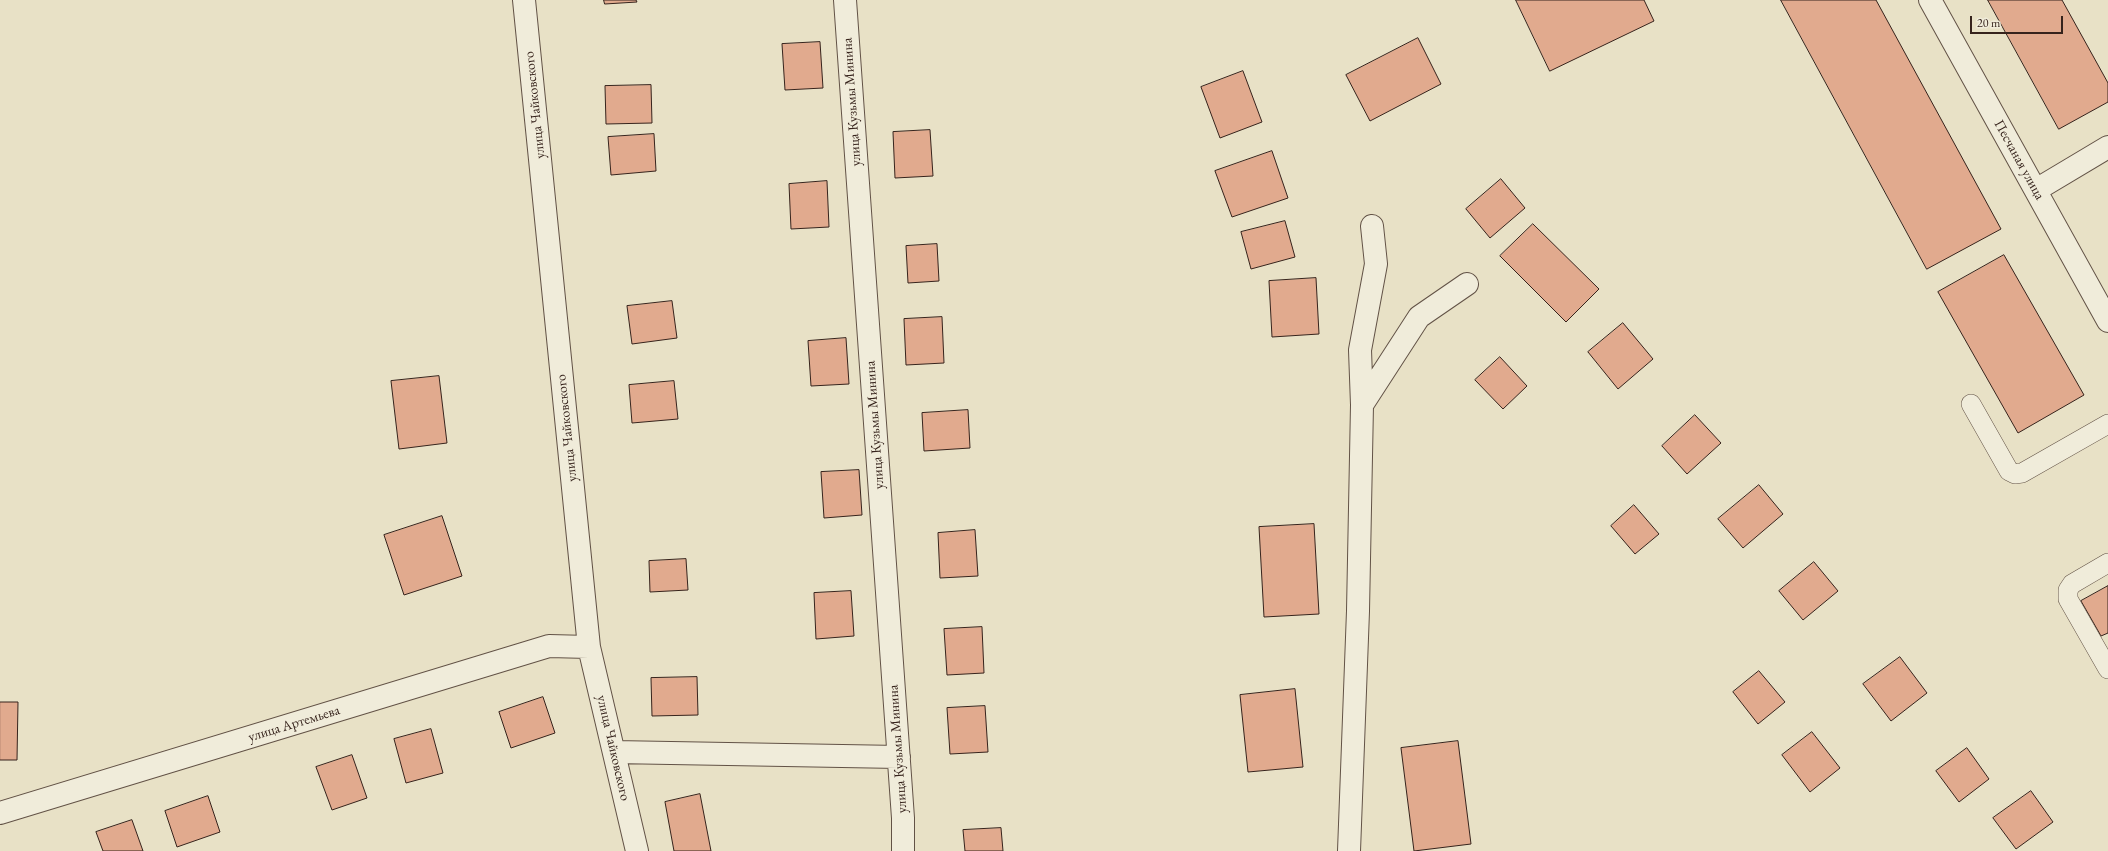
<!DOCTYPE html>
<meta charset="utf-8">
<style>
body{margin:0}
#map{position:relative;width:2108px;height:851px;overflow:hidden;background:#e8e1c6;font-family:"EB Garamond",serif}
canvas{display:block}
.scale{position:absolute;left:1970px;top:16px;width:93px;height:18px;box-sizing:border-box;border:2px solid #36231c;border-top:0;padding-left:5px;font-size:12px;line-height:14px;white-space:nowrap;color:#36231c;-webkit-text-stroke:3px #f0ecda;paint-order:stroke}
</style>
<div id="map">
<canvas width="2108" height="851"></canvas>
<div class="scale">20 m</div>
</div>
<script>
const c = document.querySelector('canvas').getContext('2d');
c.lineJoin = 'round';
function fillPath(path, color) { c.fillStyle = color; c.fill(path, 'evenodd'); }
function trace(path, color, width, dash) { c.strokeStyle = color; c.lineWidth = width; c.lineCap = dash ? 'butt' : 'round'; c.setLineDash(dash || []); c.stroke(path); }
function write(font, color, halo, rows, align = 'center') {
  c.font = font + ' "EB Garamond",serif'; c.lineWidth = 3.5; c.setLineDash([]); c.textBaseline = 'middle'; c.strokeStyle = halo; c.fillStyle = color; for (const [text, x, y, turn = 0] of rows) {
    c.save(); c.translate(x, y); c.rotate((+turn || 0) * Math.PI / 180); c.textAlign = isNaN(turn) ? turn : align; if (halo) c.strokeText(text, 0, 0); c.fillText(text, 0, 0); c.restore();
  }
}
const building = new Path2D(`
 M604,0h32l1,2 -32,2z
 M1516,0h128l10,21 -104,50z
 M1781,0h95l125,229 -74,40z
 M1988,0h74l46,83v19l-49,27z
 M1418,38l23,46 -71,37 -24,-46z
 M820,42l3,46 -38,2 -3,-46z
 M1243,71l19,51 -42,16 -19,-51z
 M651,85l1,38 -46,1 -1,-38z
 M930,130l3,46 -38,2 -2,-46z
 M654,134l2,37 -45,4 -3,-38z
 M1272,151l16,47 -56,19 -17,-46z
 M1501,179l24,29 -35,30 -24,-29z
 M827,181l2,46 -38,2 -2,-45z
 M1285,221l10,36 -44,12 -10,-37z
 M1533,224l66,65 -33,33 -66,-66z
 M937,244l2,37 -31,2 -2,-37z
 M2004,255l80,140 -66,38 -80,-141z
 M1316,278l3,56 -47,3 -3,-56z
 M672,301l5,37 -45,6 -5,-38z
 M942,317l2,46 -38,2 -2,-46z
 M1623,323l30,36 -35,30 -30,-37z
 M846,338l3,46 -38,2 -3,-45z
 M1500,357l27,29 -24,23 -28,-29z
 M439,376l8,67 -48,6 -8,-68z
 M674,381l4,38 -46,4 -3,-38z
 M968,410l2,38 -46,3 -2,-38z
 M1695,415l26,28 -34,31 -25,-28z
 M859,470l3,45 -38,3 -3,-46z
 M1759,485l24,29 -40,34 -25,-29z
 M1634,505l25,29 -24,20 -24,-28z
 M442,516l20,60 -58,19 -20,-60z
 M1314,524l5,90 -55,3 -5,-90z
 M975,530l3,46 -38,2 -2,-45z
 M686,559l2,31 -38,2 -1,-31z
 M1814,562l24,29 -35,29 -24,-29z
 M2108,586v47l-7,3 -20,-35z
 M851,591l3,45 -38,3 -2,-46z
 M982,627l2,46 -37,2 -3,-46z
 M1900,657l27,36 -36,28 -28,-37z
 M1759,671l26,31 -27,22 -25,-32z
 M697,677l1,38 -46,1 -1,-38z
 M1295,689l8,78 -55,5 -8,-77z
 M543,697l12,36 -44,15 -12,-36z
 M0,702h18l-1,58h-17z
 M985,706l3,46 -38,2 -3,-46z
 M431,729l12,44 -37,10 -12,-44z
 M1812,732l28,36 -30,24 -28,-37z
 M1458,741l13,103 -57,7 -13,-103z
 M1967,748l22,31 -30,23 -23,-31z
 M352,755l15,43 -35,12 -16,-43z
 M2031,791l22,31 -37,27 -23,-31z
 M700,794l11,57h-37l-9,-49z
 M208,796l12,36 -43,15 -12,-36z
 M132,820l11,31h-40l-7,-19z
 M1001,828l2,23h-38l-2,-21z`);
const service = new Path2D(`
 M1971,404l38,67 6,3 7,-1 86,-49
 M2108,563l-36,21 -4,6v9l40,70`);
const minor = new Path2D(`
 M524,0l65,647 48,204
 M845,0l58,818v33
 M1930,0l178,321
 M2036,190l72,-43
 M1362,405l57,-88 48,-33
 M614,752l285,5
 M0,813l549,-167 40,1
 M1349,851l9,-240 4,-206 -2,-55 16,-86 -4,-38`);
const streetNames = [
 ["улица Кузьмы Минина",852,102,-94],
 ["улица Чайковского",535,105,-96],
 ["Песчаная улица",2019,160,61],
 ["улица Кузьмы Минина",875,425,-94],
 ["улица Чайковского",567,428,-96],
 ["улица Артемьева",294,724,-17],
 ["улица Чайковского",613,748,77],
 ["улица Кузьмы Минина",898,749,-94]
];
fillPath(building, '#e1aa8e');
trace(building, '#36231c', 1);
trace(service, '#625246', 20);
trace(minor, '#625246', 24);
trace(service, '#f0ecda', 19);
trace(minor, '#f0ecda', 22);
write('14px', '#36231c', '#f0ecda', streetNames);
</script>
